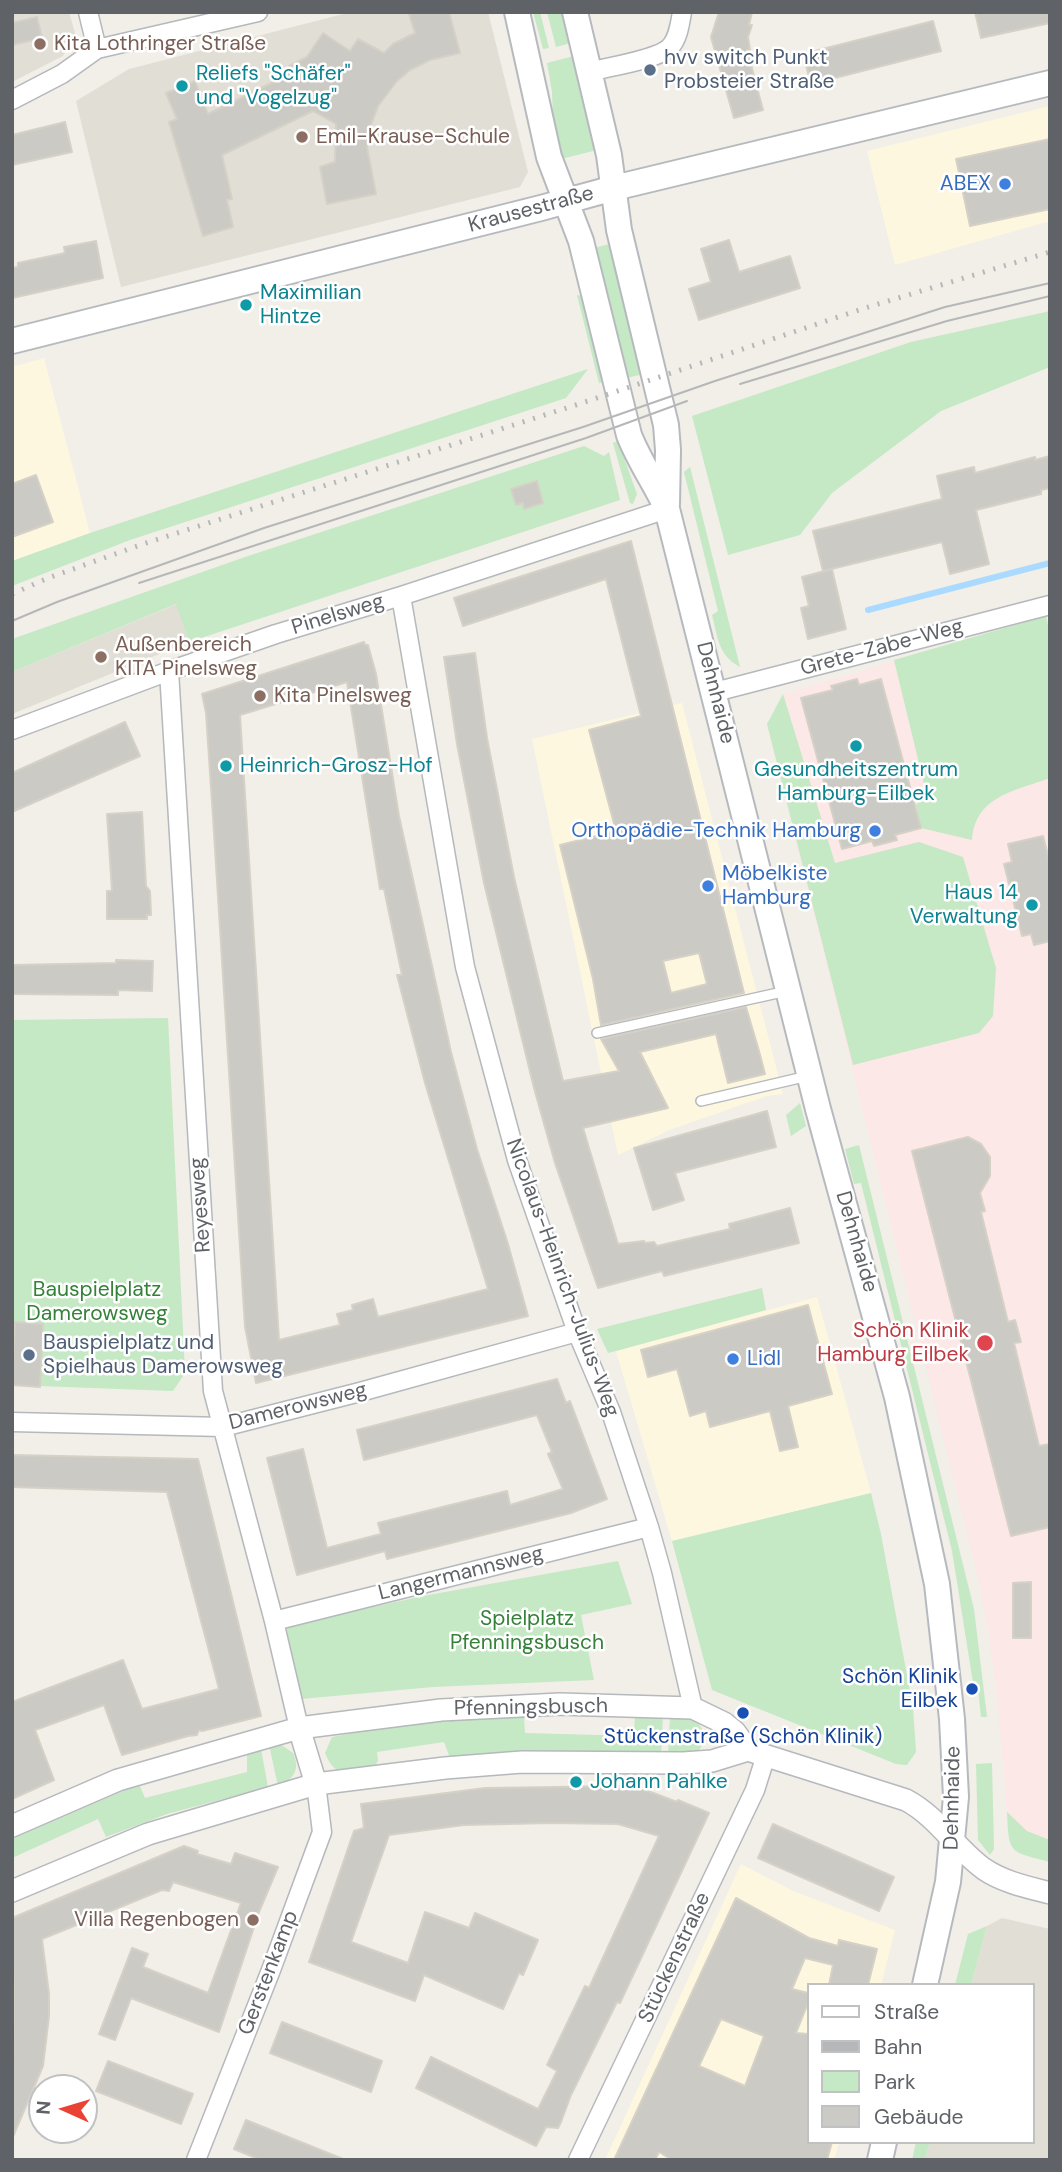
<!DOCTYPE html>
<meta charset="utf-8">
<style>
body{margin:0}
#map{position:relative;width:1062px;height:2172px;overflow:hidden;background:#f1efe8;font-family:"DM Sans",sans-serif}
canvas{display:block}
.frame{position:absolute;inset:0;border:14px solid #5f6368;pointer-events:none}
.legend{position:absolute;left:807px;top:1983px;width:228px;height:161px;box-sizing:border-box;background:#fff;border:2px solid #bfc1c3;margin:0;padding:9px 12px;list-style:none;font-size:21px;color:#5f6368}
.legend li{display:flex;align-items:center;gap:14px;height:35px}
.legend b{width:35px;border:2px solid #bfc1c3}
.north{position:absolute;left:28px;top:2074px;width:70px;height:70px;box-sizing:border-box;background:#fff;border:2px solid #bfc1c3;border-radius:50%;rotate:274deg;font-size:19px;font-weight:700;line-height:28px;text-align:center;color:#5f6368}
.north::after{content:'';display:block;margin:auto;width:24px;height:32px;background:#ea4335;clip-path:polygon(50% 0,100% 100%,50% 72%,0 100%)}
</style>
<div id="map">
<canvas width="1062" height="2172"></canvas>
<div class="frame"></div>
<ul class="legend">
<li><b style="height:9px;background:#fff"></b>Straße</li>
<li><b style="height:9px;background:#b6b7b8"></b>Bahn</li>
<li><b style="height:19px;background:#c5e8c5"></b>Park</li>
<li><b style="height:19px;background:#cccac5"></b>Gebäude</li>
</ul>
<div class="north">N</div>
</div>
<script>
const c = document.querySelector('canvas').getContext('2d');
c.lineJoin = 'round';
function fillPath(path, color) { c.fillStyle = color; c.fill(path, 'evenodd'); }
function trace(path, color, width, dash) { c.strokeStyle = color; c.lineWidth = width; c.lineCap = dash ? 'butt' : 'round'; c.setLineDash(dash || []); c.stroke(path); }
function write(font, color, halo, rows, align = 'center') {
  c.font = font + ' "DM Sans",sans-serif'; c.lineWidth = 5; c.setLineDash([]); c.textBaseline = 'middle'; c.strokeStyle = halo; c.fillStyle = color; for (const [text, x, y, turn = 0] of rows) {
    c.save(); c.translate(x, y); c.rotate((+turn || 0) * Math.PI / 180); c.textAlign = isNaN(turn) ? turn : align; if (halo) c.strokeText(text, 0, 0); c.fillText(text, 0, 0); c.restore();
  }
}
const commercial = new Path2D(`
 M1050,106v115l-155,44 -28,-114z
 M44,358l46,175 -78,28v-194z
 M682,703l101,391 -16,2 -98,34 -51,25 -86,-416z
 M817,1297l54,196 -199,48 -56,-190z
 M741,1864l52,27 102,39 -14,55h-73v157h31l-5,18h-229z`);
const education = new Path2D(`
 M12,12h57l6,21 -12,23 -51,26z
 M351,12h137l40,160 -8,15 -399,100 -45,-186 53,-32z
 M177,604l12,38 -177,72v-42z
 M1002,1918l48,11v231h-125l5,-18h102v-157h-61l16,-59z`);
const medical = new Path2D(`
 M1050,615v1225l-23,-9 -20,-19 -9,-106 -9,-72 -12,-60 -210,-850 16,-30z`);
const green = new Path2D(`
 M533,12h7l9,36 -6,1z
 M547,12h16l8,31 -15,4z
 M574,56l23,94 -36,9 -8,-38 -1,-29 -5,-29z
 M609,244l34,130 -16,4 -33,-130z
 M577,295l6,1 21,86 -5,1z
 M1050,311v56l-109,44 -109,82 -32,42 -72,20 -36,-139 219,-74z
 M588,369l-22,29 -436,142 -118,46v-25l78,-28z
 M618,441l19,53 -4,10 -3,-1 -17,-60z
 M584,446l20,10 5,-4 11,48 -431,142 -13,-38 -164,68v-33l233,-82z
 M690,467l50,200c-22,-12 -22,-29 -28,-52l6,-4 -34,-139z
 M1046,616l4,19v143c-35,13 -75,18 -78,62l-51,-12 -5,-23 6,-8 2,-13 -30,-124z
 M783,694l52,169 84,-21 44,15 33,111 -3,48 -14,17 -126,32 -86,-341z
 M168,1018l17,355 -12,18 -161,-6v-365z
 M800,1103l6,23 -15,10 -5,-21z
 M859,1145l115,464 13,108h-6l-3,-28h-4l-22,-138 -91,-368 -7,1 -9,-35z
 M762,1288l4,22 -150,41 -8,2 -11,-24z
 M871,1493l10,41 32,174 3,44 -9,13 -11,-1 -184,-74 -40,-149z
 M618,1561l14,43 -51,11 13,65 -161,7 -132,12 -15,-73 137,-30z
 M635,1713l28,2 -2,41 -211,2 -6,-16 -67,10 1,9 -5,7c-24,4 -37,12 -48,-15l7,-16c63,-13 127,-17 192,-21l1,17 109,3z
 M670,1717c19,1 33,2 35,23l-8,14 -29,1z
 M280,1744l13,9c8,17 0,27 -15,33l-9,-41z
 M261,1749l7,38 -101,27 -61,23 -8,-18 -86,39v-19l127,-55 6,14 102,-26v-17z
 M992,1763l2,86 -4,6 -12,-15 -2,-76z
 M1007,1812l20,19 23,9v22c-41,-11 -41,-7 -43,-50z
 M987,1926l-16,59h-16l13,-51z
 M916,2142h14l-5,18h-13z`);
const stream = new Path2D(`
 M868,610l182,-47`);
const building = new Path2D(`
 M418,12h31l11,41 -30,7 -20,10 -13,11 -19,25 -7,19 -4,22 9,47 -49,10 -7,-37 15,-5 1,-38 -23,-13 -91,44 10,44 -5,1 6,27 -30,9 -34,-114 8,-3 -11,-26 29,-12 13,33 84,-41 -3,-7 18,-9 16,-24 27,18 8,-12 26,14 9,-9 22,-11 -6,-19z
 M719,12h33l-3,13h3l-4,12 2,13h-3l16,60 -29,8 -23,-81z
 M975,12h75v11l-69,15z
 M37,17l5,21 -30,7v-22z
 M933,21l8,30 -130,33 -8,-30z
 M65,122l7,30 -60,13v-30z
 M1050,139v70l-80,17 -14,-67z
 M729,240l10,32 51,-16 10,32 -101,32 -10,-31 22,-7 -10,-33z
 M96,241l7,37 -91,20v-30l6,-1v-4l47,-10 -1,-6z
 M1050,456v32l-9,2v4l-65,16 13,54 -39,10 -8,-32 -119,29 -10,-40 129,-32 -5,-23 37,-9 1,6 60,-16v3z
 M36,475l17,47 -41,15v-53z
 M537,481l6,22 -19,6 -1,-6 -7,2 -5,-16z
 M631,541l113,452 -143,32 -8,-46 -33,-134 56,-14 -27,-101 52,-14 -35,-137 -143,47 -9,-28zM699,953l8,31 -36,9 -8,-32z
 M832,569l14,60 -38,10 -7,-31 8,-2 -7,-29z
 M364,642l1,3h3l8,29 23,142 52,236 26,97 31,95 20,72 -272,67 -11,-56 -32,-510 -7,-104 -4,-19zM347,682l33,207h4l18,86h-5l28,108 63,206 -110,28 -5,-18 -21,6 1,5 -16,4 3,11 -61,15 -39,-625z
 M475,653l12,85 27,139 49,204 56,-10 -18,-32 145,-32 13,44 6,23 -37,9 -12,-49 -76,18 28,56 -85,20 35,116 26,-3 1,2 9,-1 3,4 73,-17 -1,-5 61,-16 9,35 -135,33 -2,-5 -64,17 -43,-125 -21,-75 -50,-205 -27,-139 -13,-87z
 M857,679l2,6 22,-6 40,149 -26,7 2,5 -23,6 -2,-5 -30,8 -41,-151 32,-8 -2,-4z
 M125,722l15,34 -128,56v-39z
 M142,812l4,74 4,5 1,24h-4v4h-40v-28h5l-5,-77z
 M1043,836l7,27v78l-16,4 -3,-11 -9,2 -18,-72 8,-2 -4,-18z
 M116,960l37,1 -1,30 -34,-1v5l-106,-1v-29l104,-2z
 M767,1111l9,36 -101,26 9,27 -31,10 -19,-62z
 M968,1137l13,7 9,13v19l-10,17 5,18 -4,1 27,110 7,-2 6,22 -7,1 25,103 11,-2v83l-39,9 -99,-385z
 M808,1305l24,89 -44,12 10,41 -18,4 -10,-40 -60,16 -4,-16 -16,5 -13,-47 -29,8 -7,-27z
 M15,1322l28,2 -3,63 -28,-2z
 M557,1379l9,24 4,-2 37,98 -36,14 -184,46 -2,-8 -88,24 -30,-117 36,-9 24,99 54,-14 -3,-11 129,-32 3,14 53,-16 -15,-35 4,-2 -15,-37 -173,45 -7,-30z
 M12,1455l186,4 63,257 -59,15 -3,-1 -2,5 -9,1 -66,19 -18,-50 -69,25 19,50 -42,19v-97l111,-42 19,49 77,-20 -52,-197 -155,-5z
 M1031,1582v56h-18v-55z
 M625,1786l23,5 29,11 1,-2 31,13 -89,190 -3,-1 -46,93 -10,27 -3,6 -12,-1 -10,19 -120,-58 15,-31 107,52 19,-38 -10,-6 38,-79 4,2 70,-152 -41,-12 -67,-1 -87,2 -75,10 -38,107 57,21 17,-51 44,16 6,-15 63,27 -15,35 -4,-2 -16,36 -79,-34 -9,26 -106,-39 45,-131 10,-3 -3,-24 124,-16z
 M773,1824l121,53 -15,34 -121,-53z
 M184,1846l14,5 -1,3 34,10 4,-11 43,14 -19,45 -40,120 -88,-34 -16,42 -16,-6 33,-86 16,6 -5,13 65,26 33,-90 -68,-21 -4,9 -7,-1 -120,49 7,55v22l-6,50 -31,73 2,-142 -2,-79z
 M736,1898l73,40 29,8 1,-6 38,9 -9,36h-39l4,-20 -28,-7 -13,31 16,4v10l-12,30 12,1v108h24l-5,18h-155l-13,-8 -4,8h-41zM721,2019l43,17 -19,50 -46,-20z
 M282,2022l100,39 -11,31 -101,-39z
 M108,2061l85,33 -12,30 -85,-33z
 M246,2120l97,39v1h-82l-27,-11z`);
const service = new Path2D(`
 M597,1033l190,-42
 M701,1101l107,-25`);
const minor = new Path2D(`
 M88,12l9,37
 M589,72c18,-5 67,-12 80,-24 9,-8 11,-24 13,-36
 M12,100l50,-26 35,-25 161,-37
 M401,596l64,371 52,193 60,172 34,80 38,115 13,46 31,135
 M169,671l44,720 61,230 25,107
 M715,692l335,-87
 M12,730l157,-59 107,-37 125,-38 266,-87
 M12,1422l211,5 137,-35 217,-60
 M274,1621l375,-94
 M196,2160l75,-190 51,-138 -6,-48
 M578,2160l177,-370 11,-35`);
const tertiary = new Path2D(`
 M299,1728l17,56
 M12,1826l106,-46 181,-52 142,-18 119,-6 133,4 31,15 11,9 13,18
 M12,1891l136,-57 168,-50 129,-16 77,-6 161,1 29,-2 36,-11 158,50c32,17 49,48 78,69 19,13 43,18 66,24`);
const secondary = new Path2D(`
 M517,12l32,145 32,84 48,194c10,26 26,48 38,74l151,600 79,288 40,187 15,135 4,78 -8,85 -23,103
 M575,12l34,143 10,75 47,195 2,25 -1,54
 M12,341l529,-133 73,-20 436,-105
 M880,2160l4,-18`);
const tram = new Path2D(`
 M740,384l207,-63 103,-25
 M139,583l447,-145 101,-37
 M12,621l45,-19 207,-74 319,-101 132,-46 230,-74 105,-24`);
const rail = new Path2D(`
 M12,594l36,-16 95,-34 439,-141 283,-95 185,-56`);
const markers = [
 [40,44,7,"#8d6e63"],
 [650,70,7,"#5c6f8a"],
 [182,86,7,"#0f9aa8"],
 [302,137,7,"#8d6e63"],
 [1005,184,7,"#3f7fe0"],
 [246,305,7,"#0f9aa8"],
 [101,657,7,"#8d6e63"],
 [260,696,7,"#8d6e63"],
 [856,746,7,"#0f9aa8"],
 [226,766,7,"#0f9aa8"],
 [875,831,7,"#3f7fe0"],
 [708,886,7,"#3f7fe0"],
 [1032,905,7,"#0f9aa8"],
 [985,1343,9,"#e0444e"],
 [29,1355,7,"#5c6f8a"],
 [733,1359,7,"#3f7fe0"],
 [972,1689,7,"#1a4fb4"],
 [743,1713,7,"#1a4fb4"],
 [576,1782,7,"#0f9aa8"],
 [253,1920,7,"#8d6e63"]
];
const educationNames = [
 ["Kita Lothringer Straße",54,44],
 ["Emil-Krause-Schule",316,137],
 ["Außenbereich",115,645],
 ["KITA Pinelsweg",115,669],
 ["Kita Pinelsweg",274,696],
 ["Villa Regenbogen",239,1920,"right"]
];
const serviceNames = [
 ["hvv switch Punkt",664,58],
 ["Probsteier Straße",664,82],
 ["Bauspielplatz und",43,1343],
 ["Spielhaus Damerowsweg",43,1367]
];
const cultureNames = [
 ["Reliefs \"Schäfer\"",196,74],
 ["und \"Vogelzug\"",196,98],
 ["Maximilian",260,293],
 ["Hintze",260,317],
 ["Heinrich-Grosz-Hof",240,766],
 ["Gesundheitszentrum",856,770,"center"],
 ["Hamburg-Eilbek",856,794,"center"],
 ["Haus 14",1018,893,"right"],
 ["Verwaltung",1018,917,"right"],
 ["Johann Pahlke",590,1782]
];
const shopNames = [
 ["ABEX",991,184],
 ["Orthopädie-Technik Hamburg",861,831],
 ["Möbelkiste",722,874,"left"],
 ["Hamburg",722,898,"left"],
 ["Lidl",747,1359,"left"]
];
const streetNames = [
 ["Krausestraße",531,210,-15],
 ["Pinelsweg",338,615,-17],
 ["Grete-Zabe-Weg",882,648,-15],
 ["Dehnhaide",715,693,76],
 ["Reyesweg",201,1205,-94],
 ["Dehnhaide",856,1242,74],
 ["Nicolaus-Heinrich-Julius-Weg",562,1278,70],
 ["Damerowsweg",298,1407,-14],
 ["Langermannsweg",461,1574,-14],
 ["Pfenningsbusch",531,1708,-1],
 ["Dehnhaide",953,1798,-89],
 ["Stückenstraße",675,1958,-65],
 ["Gerstenkamp",269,1973,-69]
];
const parkNames = [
 ["Bauspielplatz",97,1290],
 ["Damerowsweg",97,1314],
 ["Spielplatz",527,1619],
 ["Pfenningsbusch",527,1643]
];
const healthNames = [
 ["Schön Klinik",969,1331],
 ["Hamburg Eilbek",969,1355]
];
const transitNames = [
 ["Schön Klinik",958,1677],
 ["Eilbek",958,1701],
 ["Stückenstraße (Schön Klinik)",743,1737,"center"]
];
fillPath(commercial, '#fef7e0');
fillPath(education, '#e1ded6');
fillPath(medical, '#fce8e6');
fillPath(green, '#c5e8c5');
trace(stream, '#aadaff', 6);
fillPath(building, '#cccac5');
trace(building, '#d6d1c6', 2);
trace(service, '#b5b8bc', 12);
trace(minor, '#b5b8bc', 21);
trace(tertiary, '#b5b8bc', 24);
trace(secondary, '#b6babf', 28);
trace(service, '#fff', 9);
trace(minor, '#fff', 18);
trace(tertiary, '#fff', 21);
trace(secondary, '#fff', 24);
trace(tram, '#b6b7b8', 2);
trace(rail, '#b6b7b8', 5, [2, 9]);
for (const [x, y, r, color] of markers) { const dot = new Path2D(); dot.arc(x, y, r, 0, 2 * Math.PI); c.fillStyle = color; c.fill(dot); trace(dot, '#fff', 2.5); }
write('21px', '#785e54', '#fff', educationNames, 'left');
write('21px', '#4e5e75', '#fff', serviceNames, 'left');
write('21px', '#0d838f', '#fff', cultureNames, 'left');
write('21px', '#366cbe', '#fff', shopNames, 'right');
write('21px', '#5f6368', '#fff', streetNames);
write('21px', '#348238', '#fff', parkNames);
write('21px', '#be3a42', '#fff', healthNames, 'right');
write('21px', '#164399', '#fff', transitNames, 'right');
</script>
